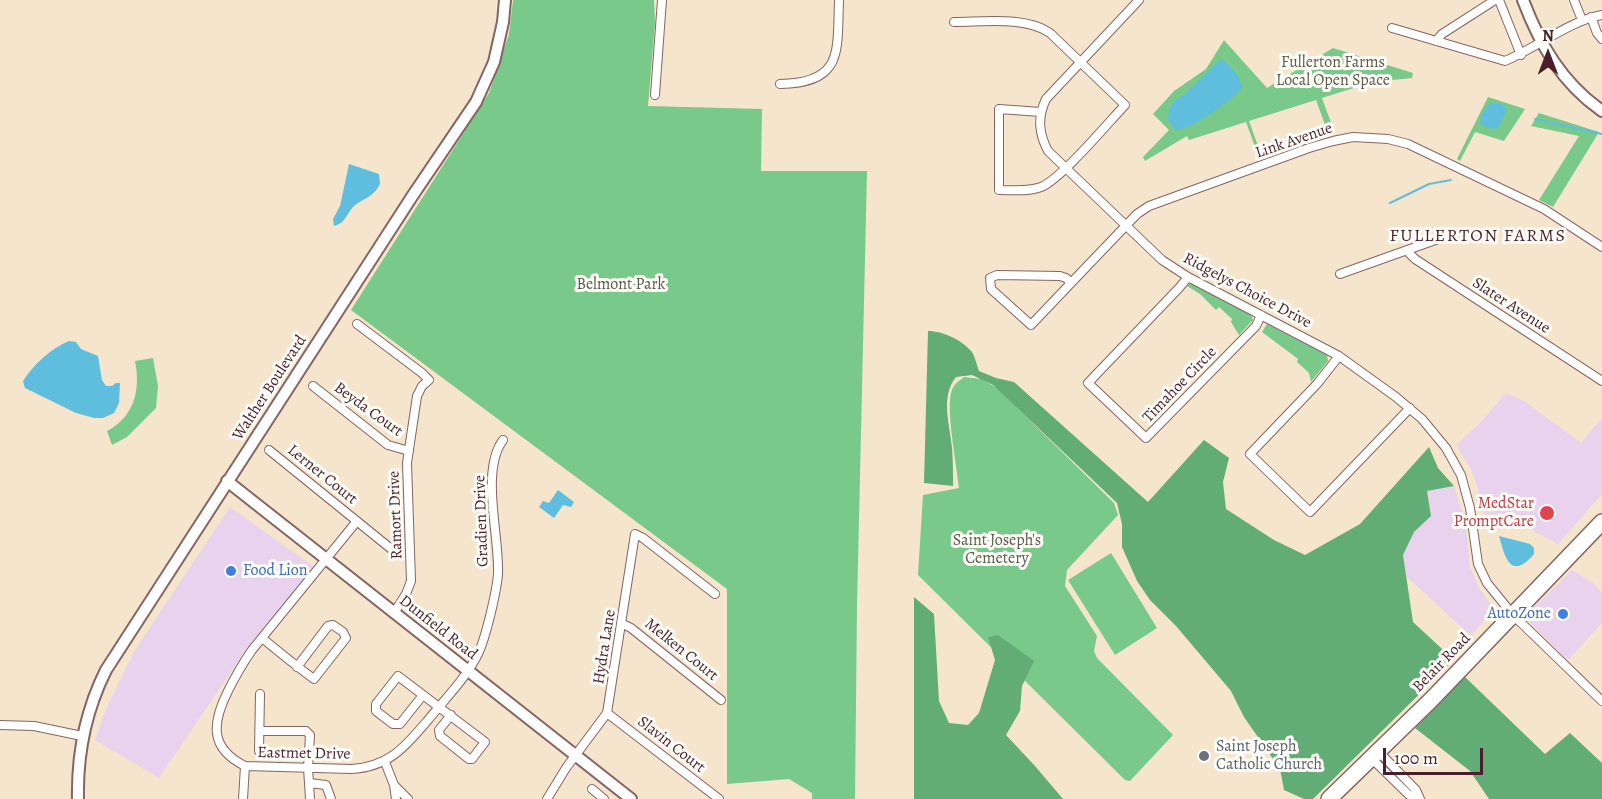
<!DOCTYPE html>
<style>
body{margin:0}
#map{position:relative;width:1602px;height:799px;overflow:hidden;background:#f5e5cc;font-family:Alegreya,serif}
canvas{display:block}
.north{position:absolute;left:1518px;top:24px;width:60px;height:60px;-webkit-text-stroke:4px #fdfcf7;paint-order:stroke;rotate:0deg;font-size:16px;font-weight:700;line-height:24px;text-align:center;color:#4a1f2b}
.north::after{content:'';display:block;margin:auto;width:21px;height:27px;background:#4a1f2b;clip-path:polygon(50% 0,100% 100%,50% 72%,0 100%)}
.scale{position:absolute;left:1383px;top:748px;width:100px;height:27px;box-sizing:border-box;border:3px solid #4a1f2b;border-top:0;padding-left:8px;font-size:18px;line-height:21px;white-space:nowrap;color:#4a1f2b;-webkit-text-stroke:4px #fdfcf7;paint-order:stroke}
</style>
<div id="map">
<canvas width="1602" height="799"></canvas>
<div class="north">N</div>
<div class="scale">100 m</div>
</div>
<script>
const c = document.querySelector('canvas').getContext('2d');
c.lineJoin = 'round';
function fillPath(path, color) { c.fillStyle = color; c.fill(path, 'evenodd'); }
function trace(path, color, width, dash) { c.strokeStyle = color; c.lineWidth = width; c.lineCap = dash ? 'butt' : 'round'; c.setLineDash(dash || []); c.stroke(path); }
function write(font, color, halo, rows, align = 'center') {
  c.font = font + ' Alegreya,serif'; c.lineWidth = 6; c.setLineDash([]); c.textBaseline = 'middle'; c.strokeStyle = halo; c.fillStyle = color; for (const [text, x, y, turn = 0] of rows) {
    c.save(); c.translate(x, y); c.rotate((+turn || 0) * Math.PI / 180); c.textAlign = isNaN(turn) ? turn : align; if (halo) c.strokeText(text, 0, 0); c.fillText(text, 0, 0); c.restore();
  }
}
const built = new Path2D(`
 M1506,393l18,8 57,42 21,-25v76l-44,50 -54,-29 -21,-1 -6,-29 -6,-16 -15,-24 25,-23z
 M1454,486l11,35 5,46 9,21 15,21 -23,27 -64,-59 -4,-22 11,-23 17,-16 -4,-25z
 M230,507l84,60 -62,74 -93,137 -64,-38 11,-31 28,-57z
 M1572,570l21,13 9,9v31l-34,37 -44,-43z`);
const green = new Path2D(`
 M513,0h141l1,23 -7,83 114,3 -1,62h106l-10,435 -2,193h-43v-6l-23,-14 -62,5v-195l-376,-279 138,-217 20,-59z
 M1224,40l43,48 66,-40 80,25 -1,5 -39,4 -51,16 11,30 -6,2 -11,-30 -67,21 12,33 -3,1 -12,-33 -57,18 -2,-4 -42,25 -2,-4 26,-27 -16,-16 21,-23 32,-22z
 M1488,97l37,12 -21,32 -29,-9 -15,29 -3,-2z
 M1539,113l60,19 -46,75 -14,-7 40,-64 -48,-10z
 M1191,283l60,32 2,5 -14,15 -8,-13 1,-3 -13,-12 -3,3 -16,-16 -13,-8z
 M1267,324l60,31 1,6 -17,21 -2,-9 -12,-11 1,-3 -36,-27z
 M153,358l5,28 -2,22 -29,29 -15,8 -5,-14c27,-14 34,-41 28,-70z
 M964,377l17,2 16,9 117,115 4,12 -51,55 -2,16 32,50 -3,15 3,7 76,77 -43,46 -5,-1 -207,-205 5,-80 36,-7c-2,-21 -14,-82 -7,-98 2,-6 7,-9 12,-13z
 M1111,553l46,75 -42,27 -47,-75z`);
const forest = new Path2D(`
 M928,331c15,0 34,9 44,21 3,5 5,13 7,19l17,7 18,4 134,120 56,-62 25,18 -6,24 3,27 48,31 31,15 55,-31 69,-77 9,21 16,18 -27,5 4,25 -17,16 -11,23 10,67 41,38 -141,139h-9l-20,-9 -4,-21 -36,-52 -13,-26 -55,-65 -26,-26 -13,-19 -15,-34v-23l-5,-21 -124,-118 -21,-10 -16,2c-16,20 -6,48 -4,71 1,12 1,25 1,38l-29,-3z
 M914,597l20,17 5,87 10,22 19,2 11,-12 16,-53 -7,-23 10,-2 36,26 -12,25 -2,25 -14,24 29,31 28,33h-149z
 M1465,677l80,77 25,-21 32,30v36h-113l-19,-28 -55,-43z`);
const water = new Path2D(`
 M1221,59c10,8 17,15 21,27l-1,3c-10,12 -52,42 -66,41l-7,-11 1,-9 6,-10 9,-5z
 M1490,103l12,1 5,5 -9,19c-6,2 -13,0 -18,-5l2,-9z
 M349,164l30,10 1,10c-6,13 -16,14 -26,22 -8,8 -8,17 -20,20l-1,-7 7,-13z
 M69,341l7,1 5,7 17,7 4,24 4,6h6l4,-3h4l-1,20 -5,10 -11,5h-9l-18,-5 -51,-25 -2,-7c11,-17 27,-32 46,-40z
 M558,490l16,12 -3,5 -8,-2 -9,13 -15,-11 4,-6 6,2z
 M1499,536l31,8 4,4v6c-23,27 -29,4 -35,-18z`);
const stream = new Path2D(`
 M1535,119l67,15
 M1390,203l39,-19 22,-4`);
const street = new Path2D(`
 M1139,0l-93,99c-9,19 -7,35 2,52l114,109 26,17 151,79 57,41 26,22 24,29 15,27 9,33 8,56 9,19 26,32 89,86
 M1499,0l22,55
 M1574,0l8,20
 M1591,17l6,16 5,6
 M954,22c29,0 72,-6 96,11l75,72c-17,18 -65,75 -84,82 -13,5 -29,3 -42,3v-81l42,3
 M1392,28l113,33c33,-14 62,-39 97,-46
 M1436,41l6,-7 53,-34
 M780,84c64,-1 57,-33 59,-84
 M655,95l7,-95
 M1407,251l8,8 187,122
 M1340,274l101,-36
 M997,275l63,1 6,2 5,5 -40,42 -40,-36 -1,-11z
 M1188,277l-9,11 -91,95 58,55 110,-112 5,-11
 M1071,283l66,-69 12,-8 160,-58 24,-7 20,-4 35,2 20,5 136,65 58,38
 M357,324l65,49 7,7 -7,6 -5,10 -10,67 4,118 -5,13 -12,19
 M1339,356l-22,28 -67,70 60,58 100,-104
 M313,386l75,59 21,6
 M269,450l126,102
 M357,521l-105,129c-9,13 -17,27 -24,41 -16,32 -19,57 17,75l106,3c38,-2 54,-22 77,-49 17,-21 38,-42 50,-66 8,-17 18,-60 20,-79 2,-38 -18,-104 5,-135
 M623,624l8,4 90,72
 M262,638c17,14 34,28 52,41l32,-41 -3,-6 -10,-7 -5,1 -31,41
 M260,694l-1,57 4,2h47
 M423,695l-23,29h-7l-17,-13v-7l22,-28 87,66 -13,17h-3l-29,-23 -1,-6 12,-15
 M607,713l112,86
 M0,725l34,1 48,10
 M260,731h46l4,4 -2,33 2,31
 M1378,751l38,39 4,9
 M1371,758l38,37 10,2
 M385,762l9,23 14,14
 M309,783l17,2 5,14
 M394,785l2,14
 M592,789l12,10
 M243,799l2,-33
 M547,799l19,-31 41,-55 28,-179 8,4 72,56`);
const secondary = new Path2D(`
 M1523,0c17,45 39,83 79,111
 M227,481l404,318
 M78,799c-1,-46 7,-87 28,-129l307,-475 63,-93 18,-40 9,-40 2,-22`);
const highway = new Path2D(`
 M1329,799l102,-99 171,-178`);
const markers = [
 [1547,513,8,"#e0444e"],
 [231,571,6,"#3f7fe0"],
 [1563,614,6,"#3f7fe0"],
 [1204,756,6,"#6b7280"]
];
const parkNames = [
 ["Fullerton Farms",1333,63],
 ["Local Open Space",1333,81],
 ["Belmont Park",621,285],
 ["Saint Joseph's",997,541],
 ["Cemetery",997,559]
];
const streetNames = [
 ["Link Avenue",1294,141,-19],
 ["Ridgelys Choice Drive",1247,291,28],
 ["Slater Avenue",1511,306,33],
 ["Timahoe Circle",1180,385,-46],
 ["Walther Boulevard",270,388,-57],
 ["Beyda Court",368,410,36],
 ["Lerner Court",322,475,39],
 ["Ramort Drive",396,515,-92],
 ["Gradien Drive",482,521,-92],
 ["Dunfield Road",438,628,38],
 ["Hydra Lane",605,647,-81],
 ["Melken Court",681,650,39],
 ["Belair Road",1442,663,-46],
 ["Slavin Court",671,745,38],
 ["Eastmet Drive",304,754,1]
];
const healthNames = [
 ["MedStar",1534,504],
 ["PromptCare",1534,522]
];
const shopNames = [
 ["Food Lion",243,571],
 ["AutoZone",1551,614,"right"]
];
const worshipNames = [
 ["Saint Joseph",1216,747],
 ["Catholic Church",1216,765]
];
const neighbourhoodNames = [
 ["FULLERTON FARMS",1478,237]
];
fillPath(built, '#e8d2ee');
fillPath(green, '#79c98a');
fillPath(forest, '#62ad76');
fillPath(water, '#5fbedd');
trace(stream, '#5fbedd', 2);
trace(street, '#866463', 10);
trace(secondary, '#866463', 14);
trace(highway, '#866463', 18);
trace(street, '#fff', 8);
trace(secondary, '#fff', 10);
trace(highway, '#fff', 15);
for (const [x, y, r, color] of markers) { const dot = new Path2D(); dot.arc(x, y, r, 0, 2 * Math.PI); c.fillStyle = color; c.fill(dot); trace(dot, '#fdfcf7', 2); }
write('16px', '#5a5a4c', '#fdfcf7', parkNames);
write('16px', '#4a1f2b', '#fdfcf7', streetNames);
write('16px', '#be3a42', '#fdfcf7', healthNames, 'right');
write('16px', '#366cbe', '#fdfcf7', shopNames, 'left');
write('16px', '#5b616d', '#fdfcf7', worshipNames, 'left');
c.letterSpacing = '1.5px';
write('18px', '#4a1f2b', '#fdfcf7', neighbourhoodNames);
c.letterSpacing = '0px';
</script>
